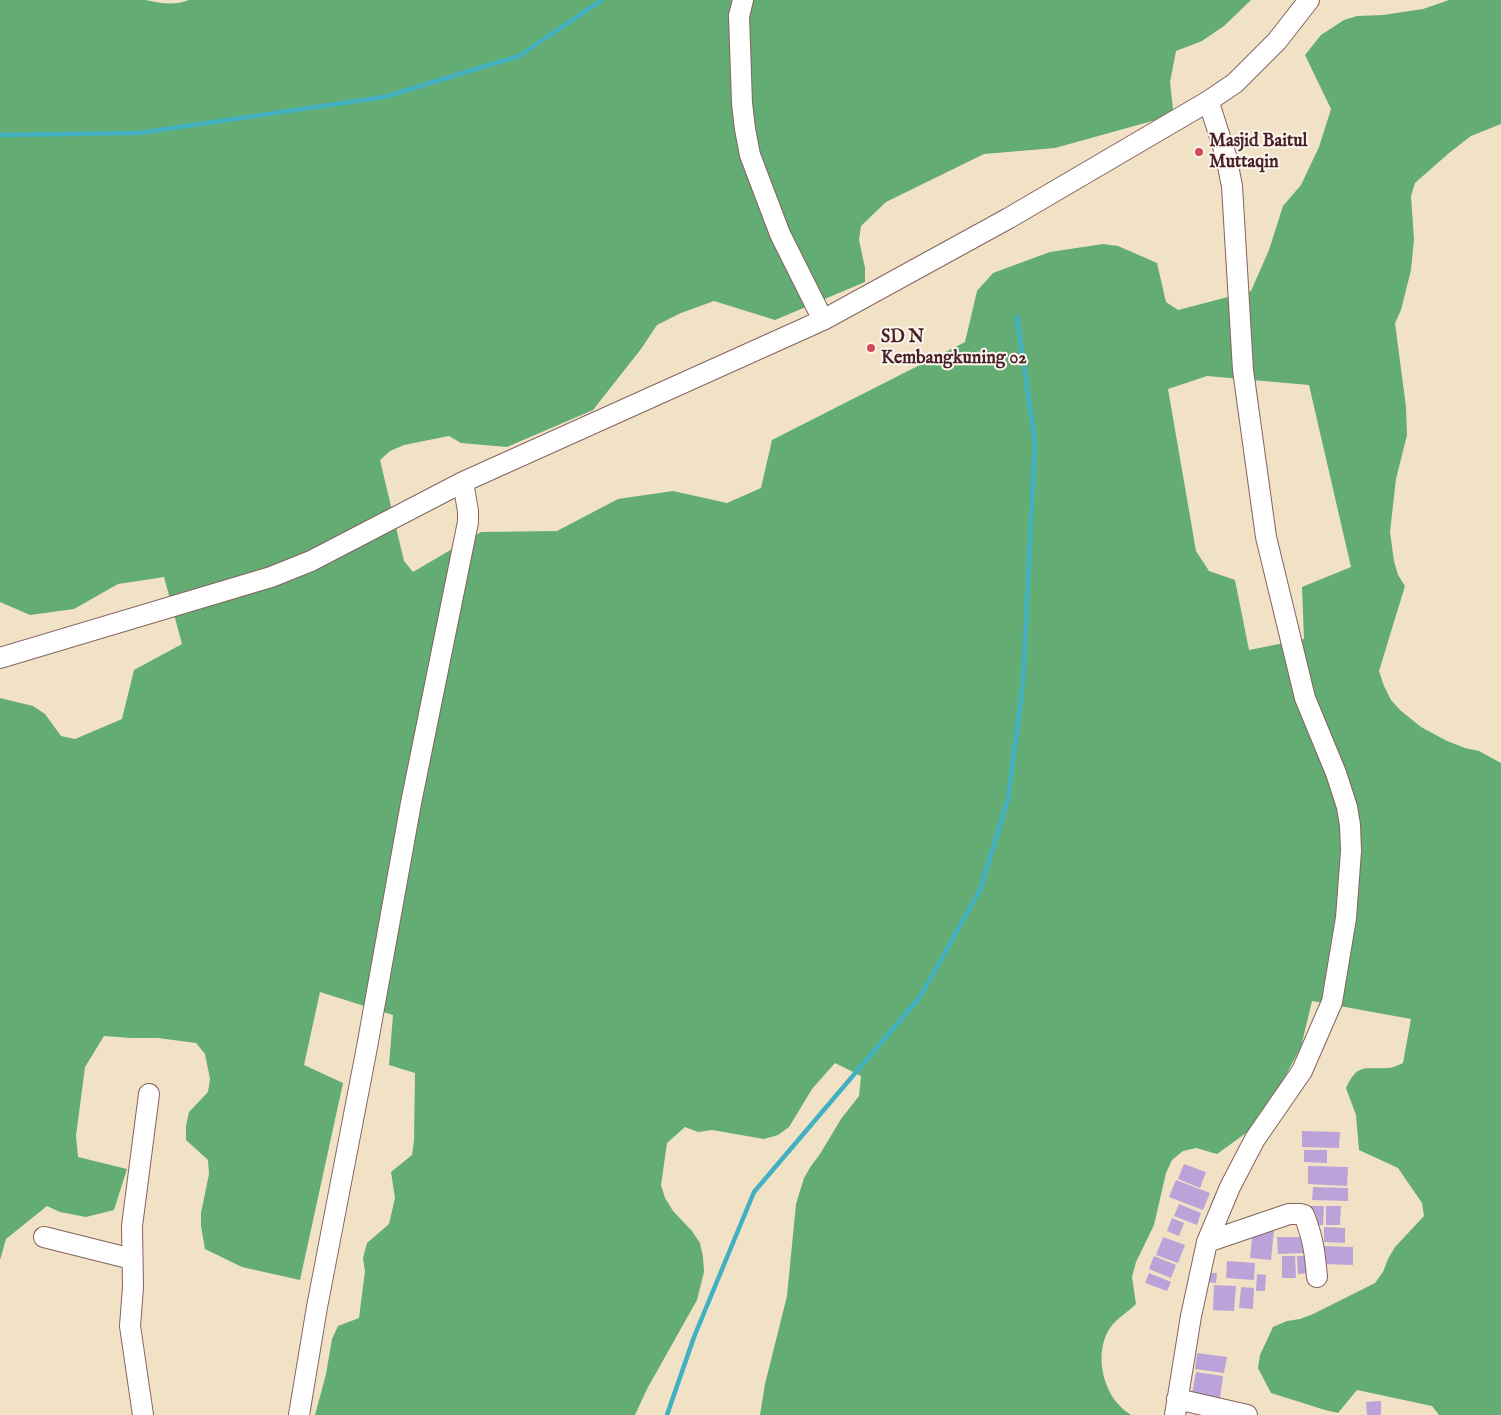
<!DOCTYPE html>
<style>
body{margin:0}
canvas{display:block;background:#f1e2c5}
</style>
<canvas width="1501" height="1415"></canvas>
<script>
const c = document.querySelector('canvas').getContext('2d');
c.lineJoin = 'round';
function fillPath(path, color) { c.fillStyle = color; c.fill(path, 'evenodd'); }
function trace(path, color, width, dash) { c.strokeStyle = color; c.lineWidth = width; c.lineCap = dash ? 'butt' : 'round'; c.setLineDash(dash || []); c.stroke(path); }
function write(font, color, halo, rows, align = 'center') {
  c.font = font + ' "IM FELL English",serif'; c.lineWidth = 4; c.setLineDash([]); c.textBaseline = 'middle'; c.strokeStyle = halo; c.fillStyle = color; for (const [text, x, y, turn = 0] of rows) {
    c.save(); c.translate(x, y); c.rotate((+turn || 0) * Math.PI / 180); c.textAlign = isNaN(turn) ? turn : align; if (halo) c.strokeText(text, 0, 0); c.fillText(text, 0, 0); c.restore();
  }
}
const forest = new Path2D(`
 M0,0h145c16,3 29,6 44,0h1062l-27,26 -22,15 -26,10 -6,31 3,27 -10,9 -108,30 -71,6 -98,48 -25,24 -2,14 6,28v14l-90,38 -61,-19 -33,12 -24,12 -16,24 -48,61 -86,37 -46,-4 -12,-7 -45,9 -14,6 -10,9 24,101 9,11 68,-40 76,-1 61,-32 55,-8 54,12 34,-15 11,-48 193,-98 12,-51 16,-18 57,-21 53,-8 15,2 39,17 9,39 12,8 73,-19 18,-41 14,-44 18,-21 18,-38 12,-38 -26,-54 16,-20 23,-15 13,-4 26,-1 40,-6 26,-9h52v124l-30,12 -22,17 -34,30 -4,13 3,43 -3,31 -10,40 -6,13 11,84 1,28 -11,44 -6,53 4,29 4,14 7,11 -26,85 5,15 7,14 9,10 21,17 26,14 18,7 14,3 22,12v652h-62l-7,-9 -75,-16 -19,23 -13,-3 -54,-17 -13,-25 2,-13 13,-28 14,-6 13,-2 13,-5 62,-31 8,-11 5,-13 7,-12 29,-31 -2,-13 -24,-35 -39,-18 -3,-35 -10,-27c12,-26 19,-18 42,-20 5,0 10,-3 15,-5l8,-44 -99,-18 -11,46 -41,76 -43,31 -21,-6 -13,3 -11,9 -6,13 -12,52 -18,37 -4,15 4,27c-8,8 -20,15 -26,24 -15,22 -9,58 9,77 3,4 8,7 12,10h-371l5,-31 22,-88 9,-92 8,-26 7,-12 9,-12 21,-35 18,-23 2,-20 -26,-13 -23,26 -23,38 -11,8 -14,4 -52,-9 -14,2 -13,-5 -18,16 -6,42 4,13 8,13 19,20 8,12 3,14 1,15 -7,28 -50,89 -12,26h-320l11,-41 6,-35 6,-13 21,-8 6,-47 -2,-13 4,-15 22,-19 6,-26 -4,-26 21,-17 2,-14 1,-68 -26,-8 4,-50 -73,-23 -16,73 39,18 -43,197 -58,-13 -37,-18 -4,-23v-13l8,-39 -1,-14 -22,-20v-14l3,-14 19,-20 2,-13 -5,-25 -9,-11 -38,-5h-27l-27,-2 -19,31 -9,69 2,21 49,12 -13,41 -28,7 -26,-5 -13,-6 -41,33 -6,21v-562l33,8 12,8 16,22 14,3 47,-20 12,-49 48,-26 -18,-67 -46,7 -44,25 -44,6 -30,-13zM1207,376l102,9 42,182 -49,20 2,52 -55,11 -14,-70 -26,-9 -13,-20 -28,-162z`);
const stream = new Path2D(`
 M0,135l139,-2 245,-36 135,-41 83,-56
 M667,1415l27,-78 60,-145 166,-195 60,-107 28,-91 15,-116 12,-241 -18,-125`);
const building = new Path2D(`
 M1302,1131l38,1 -1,16 -37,-1z
 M1304,1150h23v13l-23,-1z
 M1184,1164l22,8 -6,16 -22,-9z
 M1308,1166l40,1 -1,19 -39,-2z
 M1176,1180l34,13 -7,17 -34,-13z
 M1313,1187l35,1v13l-36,-1z
 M1179,1204l22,9 -4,12 -23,-9z
 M1310,1206h14l-1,19h-14z
 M1326,1206h15l-1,19h-14z
 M1172,1218l12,5 -5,13 -12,-5z
 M1324,1227l21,1v15l-21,-1z
 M1253,1228l21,2 -3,30 -21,-2z
 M1163,1237l22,8 -7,18 -22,-8z
 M1277,1237h27v16l-26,1z
 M1323,1246l30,1v18l-30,-1z
 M1154,1256l22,9 -5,13 -22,-9z
 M1282,1256h13l1,22h-14z
 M1297,1256h12v17l-11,1z
 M1227,1261l28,2 -1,17 -28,-2z
 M1149,1273l22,9 -4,9 -22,-8z
 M1206,1273h11l-1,10 -11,-1z
 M1257,1274l9,1 -1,16h-9z
 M1214,1285l22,1 -2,25 -21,-1z
 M1241,1287l13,1 -1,21 -14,-1z
 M1197,1353l30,4 -3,16 -29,-4z
 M1196,1372l27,4 -3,22 -28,-4z
 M1381,1401v14h-14l-1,-13z`);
const minor = new Path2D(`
 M743,0l-4,16 3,87 3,26 5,26 30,79 43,86
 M0,658l271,-81 40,-16 152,-79 360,-162 186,-102 198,-116 28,-19 42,-42 32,-41
 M44,1237l88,22
 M1207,1242l82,-28h11l4,1c9,23 11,38 13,62
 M1177,1399l70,16
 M143,1415l-13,-89 3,-39 -1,-61 17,-132
 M299,1415l18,-108 50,-260 44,-244 57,-281v-11l-5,-29
 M1175,1415l16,-99 16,-74 23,-55 25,-48 47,-68 30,-69 14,-84 5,-67 -1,-26 -3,-18 -11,-34 -31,-75 -39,-161 -23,-167 -11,-184 -6,-30 -15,-47 -4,-7`);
const markers = [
 [1199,152,5,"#d1495b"],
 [871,348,5,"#d1495b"]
];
const poiNames = [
 ["Masjid Baitul",1209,142],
 ["Muttaqin",1209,163],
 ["SD N",881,338],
 ["Kembangkuning 02",881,359]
];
fillPath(forest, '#63ac73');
trace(stream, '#43b0c1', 4.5);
fillPath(building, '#bba3da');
trace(minor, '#846361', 22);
trace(minor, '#fff', 20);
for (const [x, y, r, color] of markers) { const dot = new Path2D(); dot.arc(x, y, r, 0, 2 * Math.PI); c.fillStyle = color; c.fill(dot); trace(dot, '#fbf7ec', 2); }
write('bold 18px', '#4a1f2b', '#fbf7ec', poiNames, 'left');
</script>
